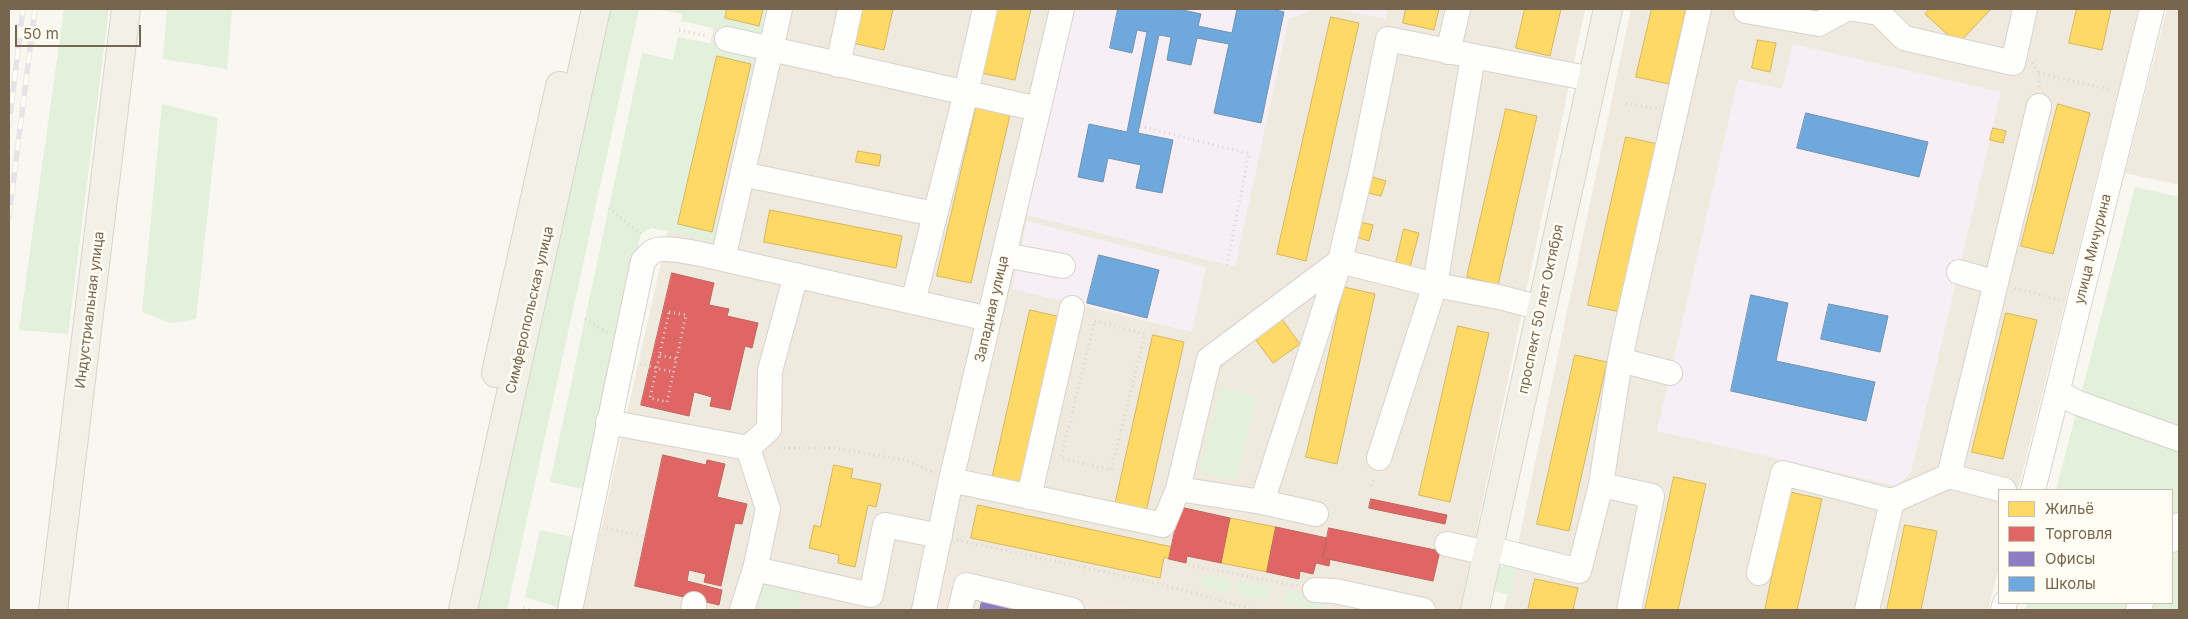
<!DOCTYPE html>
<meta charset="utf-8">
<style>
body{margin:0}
#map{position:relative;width:2188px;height:619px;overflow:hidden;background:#f8f7f0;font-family:Inter,sans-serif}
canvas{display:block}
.frame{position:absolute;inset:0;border:10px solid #776550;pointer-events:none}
.legend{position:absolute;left:1998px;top:489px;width:175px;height:115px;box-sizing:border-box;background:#fefcf3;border:1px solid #c8c0b2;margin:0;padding:6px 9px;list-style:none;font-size:15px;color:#776550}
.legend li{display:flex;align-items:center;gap:10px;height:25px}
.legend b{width:25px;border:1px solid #c8c0b2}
.scale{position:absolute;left:15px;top:25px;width:126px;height:22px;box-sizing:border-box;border:2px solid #776550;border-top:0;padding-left:6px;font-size:15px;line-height:18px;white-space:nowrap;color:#776550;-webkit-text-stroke:4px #fefcf3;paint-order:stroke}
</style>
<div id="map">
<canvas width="2188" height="619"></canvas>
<div class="frame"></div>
<ul class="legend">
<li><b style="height:14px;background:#ffd966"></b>Жильё</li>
<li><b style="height:14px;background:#e06666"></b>Торговля</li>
<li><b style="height:14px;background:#8e7cc3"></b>Офисы</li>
<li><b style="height:14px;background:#6fa8dc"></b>Школы</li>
</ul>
<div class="scale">50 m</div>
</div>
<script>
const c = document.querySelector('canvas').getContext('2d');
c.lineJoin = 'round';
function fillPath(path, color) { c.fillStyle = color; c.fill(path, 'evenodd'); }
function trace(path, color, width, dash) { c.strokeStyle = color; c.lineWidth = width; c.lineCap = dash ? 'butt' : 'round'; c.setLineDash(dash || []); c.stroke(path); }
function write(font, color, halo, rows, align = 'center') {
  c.font = font + ' Inter,sans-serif'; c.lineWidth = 5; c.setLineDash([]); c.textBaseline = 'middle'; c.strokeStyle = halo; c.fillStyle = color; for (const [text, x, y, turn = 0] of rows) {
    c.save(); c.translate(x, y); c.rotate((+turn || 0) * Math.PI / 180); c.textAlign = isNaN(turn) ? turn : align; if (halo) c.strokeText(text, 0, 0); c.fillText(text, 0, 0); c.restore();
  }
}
const residential = new Path2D(`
 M718,9h331l-132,601 -334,-1z
 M1069,9h516l-125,601h-529z
 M1631,9h508l-121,481h-19v76l-11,44h-484z
 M2167,9h12v176l-54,-12z`);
const commercial = new Path2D(`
 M944,567l196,43h-205z`);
const education = new Path2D(`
 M1073,9h45l-8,39 22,5 5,-23 10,2 -20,100 -38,-8 -11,53 25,5 5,-24 33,7 -4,23 25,5 11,-52 -35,-8 21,-98 12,2 -4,23 24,5 6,-27 32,6 -14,69 46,10 23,-111 -13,-3h47l-29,10 -54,248 -212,-53z
 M1178,9h59l-5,24 -34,-7 3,-12z
 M1338,9h50l-2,10z
 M1793,44l208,48 -90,381 -15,13 -239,-55 81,-352 44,10zM1806,113l121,29 -8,35 -122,-29zM1752,295l36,8 -12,58 99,21 -9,38 -135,-29zM1829,304l59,12 -8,36 -58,-13z
 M1027,221l179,46 -14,65 -180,-43z`);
const green = new Path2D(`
 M64,9h45l-41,325 -49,-4z
 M167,9h65l-5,60 -64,-10z
 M604,9h35l-132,601h-33z
 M656,9h70l-2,10 35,8 4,-18h11l-6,31 -87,-19 1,-7z
 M678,37l87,17 -6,32 -12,-2 5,-21 -36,-8 -39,169 35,8 3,-14 13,4 -5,21 -71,-15 -11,6 -32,134 -25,139 -5,-1 3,-17 -32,-7 92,-429 31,7z
 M162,104l56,14 -22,201 -25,4 -29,-11z
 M2135,187l44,10v413h-154l2,-7h145v-113h-116z
 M1221,387l36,10 -21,84 -37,-10z
 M575,523l5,1 -17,85 -38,-12 15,-67 32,7z
 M1505,564l12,2 -6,29 -16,-4 4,-23z
 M1203,574l29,6 -3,13 -28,-6z
 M1238,581l32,6 -3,13 -31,-6z
 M765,582l36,9 -4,19h-39z
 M1285,590l40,8 -3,12 -39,-6z`);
const homes = new Path2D(`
 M727,9h36l-4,17 -34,-8z
 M861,9h32l-9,41 -31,-7z
 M996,9h35l-16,71 -34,-7z
 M1406,9h33l-5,21 -31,-7z
 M1525,9h36l-11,47 -34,-8z
 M1652,9h34l-17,75 -33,-7z
 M1930,9h61l-33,35 -33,-30z
 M2077,9h34l-9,41 -33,-7z
 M1331,17l28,6 -53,238 -29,-7z
 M1758,40l18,3 -6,29 -18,-4z
 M717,56l34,8 -39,168 -34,-8z
 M2058,104l32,9 -37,141 -32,-8z
 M976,108l34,7 -39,168 -34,-7z
 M1506,109l31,7 -39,169 -31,-8z
 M1993,128l13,3 -3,12 -13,-3z
 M1626,137l32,7 -38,168 -32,-7z
 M858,151l23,4 -2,11 -23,-4z
 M1369,176l17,5 -5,15 -16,-4z
 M770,210l132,26 -6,32 -132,-26z
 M1360,222l13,3 -4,16 -13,-4z
 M1404,229l15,4 -9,34 -14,-4z
 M1344,287l31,7 -38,170 -31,-7z
 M1030,310l31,7 -38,169 -31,-7z
 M2006,313l31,7 -34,139 -31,-7z
 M1279,315l21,29 -27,19 -21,-28z
 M1458,326l31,7 -39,169 -31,-7z
 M1153,335l31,7 -38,170 -31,-7z
 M1575,355l32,7 -38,169 -32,-7z
 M834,465l19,4 -2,9 30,6 -5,23 -8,-2 -13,62 -17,-4 1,-8 -30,-7 5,-23 6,2z
 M1674,477l32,7 -28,126h-33z
 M1790,492l32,7 -25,111h-32z
 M978,505l194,42 -3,12 -5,-2 -4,21 -189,-40z
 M1230,518l46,9 -9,45 -46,-9z
 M1905,525l32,6 -16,79h-34z
 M1535,579l43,9 -5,22h-45z`);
const shops = new Path2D(`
 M672,273l42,10 -5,22 20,4 -2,7 31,7 -6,25 -7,-2 -15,64 -20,-4 2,-9 -18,-5 -5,24 -48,-11z
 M663,455l43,10 1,-5 18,4 -8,33 30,7 -5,20 -7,-1 -14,63 -17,-4 2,-8 -17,-4 -2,11 35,9 -3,15 -84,-19z
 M1371,499l76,16 -2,9 -76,-16z
 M1180,507l50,11 -9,45 -34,-7 -1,7 -17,-4z
 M1276,527l51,11 -4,20 7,1 -1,7 -13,-3 -3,11 -13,-3 -1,8 -32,-7z
 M1329,528l111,23 -7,30 -110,-23z`);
const offices = new Path2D(`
 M982,601l42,9h-44z`);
const schools = new Path2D(`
 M1118,9h60l23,5 -3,12 34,7 5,-24h34l13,3 -23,111 -47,-10 15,-69 -32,-6 -6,27 -24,-5 4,-23 -12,-2 -21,98 35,7 -11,53 -26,-5 5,-23 -33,-7 -5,24 -25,-5 11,-53 38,8 20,-100 -10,-2 -5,23 -22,-5z
 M1806,113l122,29 -9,35 -122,-29z
 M1099,255l60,15 -12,48 -60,-15z
 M1751,295l37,8 -12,58 99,21 -9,39 -135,-30z
 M1829,304l59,12 -8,36 -59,-13z`);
const path = new Path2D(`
 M679,30l29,6
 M2032,63l7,10v14
 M2039,73l73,17
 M1626,103l31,6
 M1140,126l109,28 -23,115
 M609,208l33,27
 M2015,288l44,12
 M669,312l17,3 -19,87 -17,-4z
 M585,319l23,14
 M1095,321l50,13 -34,136 -50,-12z
 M660,355l16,4
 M640,364l33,8
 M779,448h54l72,12 29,13
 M1372,486l2,-9
 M607,528l39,9
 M957,540l204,44 94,26
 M1188,565l110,21
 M523,608l7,2
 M1232,610l2,-5`);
const minor = new Path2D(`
 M1746,9v2l73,13 27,-15
 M1853,9l26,4 25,25 109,25 12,-54
 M727,39l311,70
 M1448,52l10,-43
 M838,65l12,-56
 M742,174l192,40
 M1005,255l58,11
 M723,259l57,-250
 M1959,272l37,11
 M913,302l53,-209 19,-84
 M1620,360l50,13
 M2057,392l21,11 101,36
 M608,422l140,26 21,-19 1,-58 26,-96
 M1379,458l56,-173 38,-229 119,23
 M1949,476l90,-370
 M951,480l212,45 15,-36 84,13 54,12
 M1601,485l51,11 -23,114
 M1178,489l31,-130 131,-98 22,-94 26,-128 85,17
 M2033,490l119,-481
 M1029,497l43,-189
 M1262,502l78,-241 95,24 64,12 42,11
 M2172,540l7,-15
 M1447,544l40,9
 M1488,548l91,23 22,-86 19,-125 8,-39 71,-312
 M755,569l116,26 14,-70 55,11
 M1759,573l24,-100 109,28
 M1315,590l20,1 88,19
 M570,610l73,-349c3,-3 6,-7 9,-9 13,-8 56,4 71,7l266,60
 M693,610l1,-6
 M742,610l13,-41 13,-60 -20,-61
 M924,610l27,-130 111,-471
 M960,610l6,-25 106,25
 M1867,610l25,-109 57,-25 55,14
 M2003,610l2,-7
 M2138,610l3,-7`);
const major = new Path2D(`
 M496,373l64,-287
 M53,610l73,-601
 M463,610l133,-601
 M1475,610l133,-601`);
const rail = new Path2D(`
 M9,125l14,-116
 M9,216l26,-207`);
const streetNames = [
 ["улица Мичурина",2093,249,-76],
 ["Западная улица",992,309,-77],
 ["проспект 50 лет Октября",1541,309,-78],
 ["Индустриальная улица",90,310,-83],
 ["Симферопольская улица",530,310,-77]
];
fillPath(residential, '#efeadd');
fillPath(commercial, '#f3eae0');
fillPath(education, '#f7eff5');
fillPath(green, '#e3f0dc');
fillPath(homes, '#ffd966');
trace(homes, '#d6b65f', 1);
fillPath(shops, '#e06666');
trace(shops, '#c0665f', 1);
fillPath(offices, '#8e7cc3');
trace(offices, '#8775a0', 1);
fillPath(schools, '#6fa8dc');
trace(schools, '#7194b2', 1);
trace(minor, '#d7d3cc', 26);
trace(major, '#d9d4cc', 30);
trace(path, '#dbd7d0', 3, [1, 4]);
trace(minor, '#fefefd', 24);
trace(major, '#f2f1e8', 28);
trace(rail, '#e7e4e7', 5.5);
trace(rail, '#fefcf3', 4, [11]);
write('14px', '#776550', '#fefcf3', streetNames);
</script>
